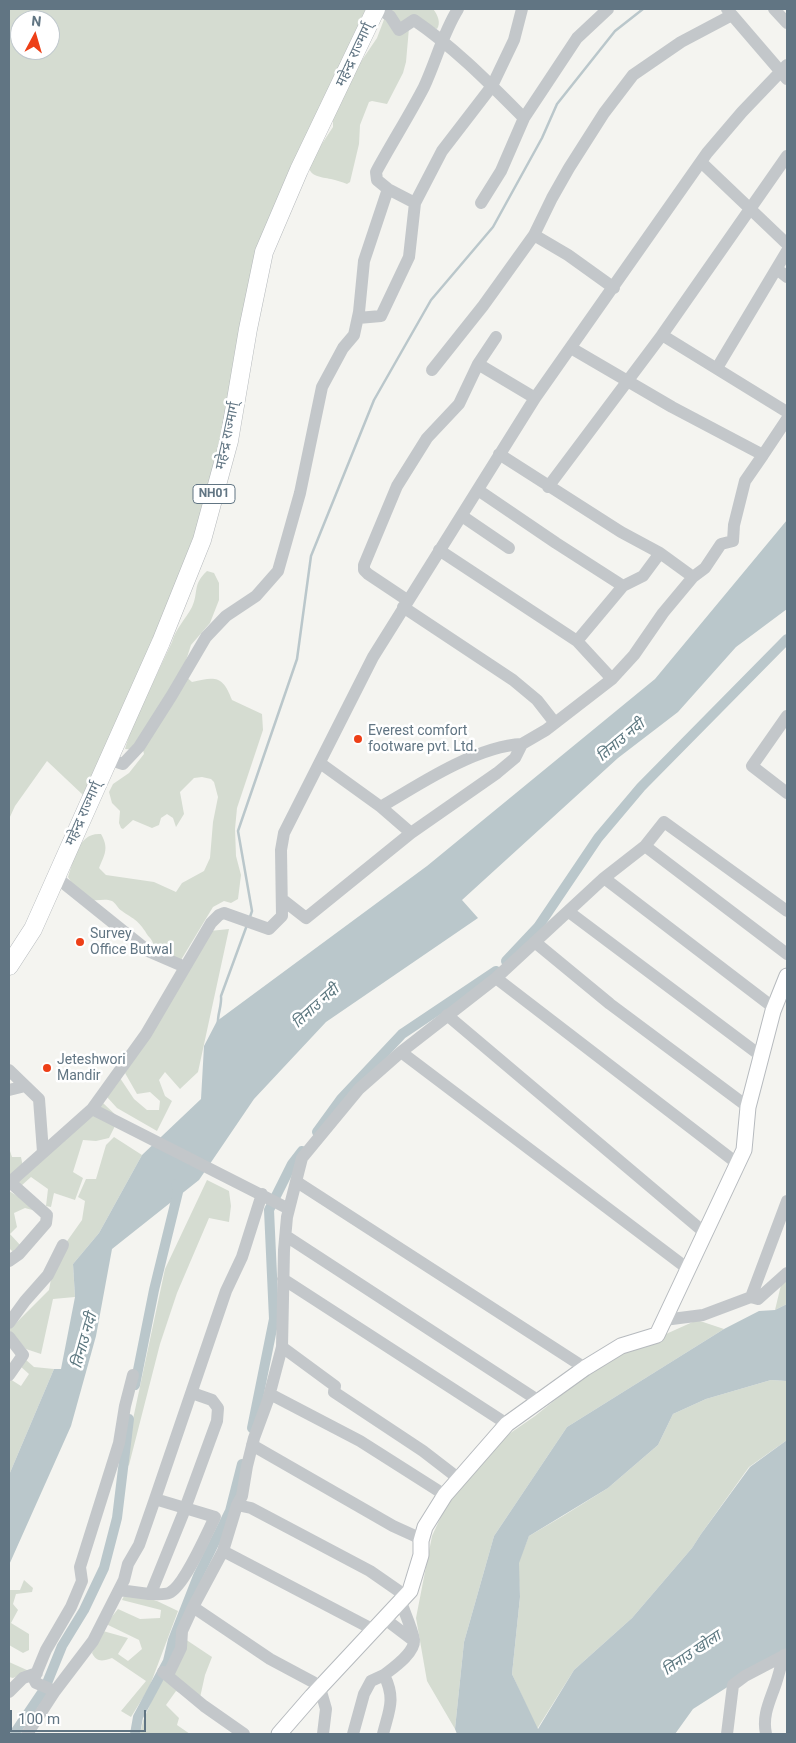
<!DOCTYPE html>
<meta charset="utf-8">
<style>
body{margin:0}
#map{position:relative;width:796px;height:1743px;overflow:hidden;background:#f4f4f0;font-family:Roboto,sans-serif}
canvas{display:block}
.frame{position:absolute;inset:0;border:10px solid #617583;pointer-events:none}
.north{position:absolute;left:10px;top:10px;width:50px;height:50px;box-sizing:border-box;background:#fff;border:1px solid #c0c8cd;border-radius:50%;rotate:6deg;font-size:14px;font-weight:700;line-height:20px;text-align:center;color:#617583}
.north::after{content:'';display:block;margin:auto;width:18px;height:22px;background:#ed3f17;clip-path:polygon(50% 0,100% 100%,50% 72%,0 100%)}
.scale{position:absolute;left:10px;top:1710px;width:136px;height:22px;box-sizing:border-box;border:2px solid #617583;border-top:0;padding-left:6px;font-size:15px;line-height:18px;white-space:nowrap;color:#617583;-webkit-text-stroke:4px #fff;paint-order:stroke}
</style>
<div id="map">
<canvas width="796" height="1743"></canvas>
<div class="frame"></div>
<div class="north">N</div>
<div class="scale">100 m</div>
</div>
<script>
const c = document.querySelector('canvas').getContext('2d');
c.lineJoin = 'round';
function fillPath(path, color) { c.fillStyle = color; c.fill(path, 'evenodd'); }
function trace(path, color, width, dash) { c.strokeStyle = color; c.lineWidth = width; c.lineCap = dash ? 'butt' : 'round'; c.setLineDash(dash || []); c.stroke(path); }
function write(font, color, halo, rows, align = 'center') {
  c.font = font + ' Roboto,"Noto Sans Devanagari",sans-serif'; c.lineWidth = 5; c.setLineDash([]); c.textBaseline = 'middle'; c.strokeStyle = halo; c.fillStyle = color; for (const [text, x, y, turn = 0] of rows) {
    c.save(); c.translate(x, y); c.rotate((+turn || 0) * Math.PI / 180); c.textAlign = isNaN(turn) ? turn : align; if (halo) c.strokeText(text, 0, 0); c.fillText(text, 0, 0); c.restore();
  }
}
const green = new Path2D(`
 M9,9h357l-81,178 -69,281 -30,100 -103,227 -36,-34 -32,45 -6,13zM20,20h30v30h-30z
 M388,9h45c5,6 8,14 4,20l-19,-7 -9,6 -3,34 -3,11 -16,31 -15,-3 -3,1 -9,23 -1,19 -9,38 -3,2c-5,-2 -11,-4 -16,-5 -10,-2 -21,-2 -23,-14l25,-38v-16l25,-45 19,-28z
 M207,571l7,2 5,10v17l-9,23 -19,22 -9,28 10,9c24,-6 31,-6 40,18l30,14 1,16 -26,78 -2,21 1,27 5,19 -3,24 -7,4 -7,-2 -11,6 -32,53 -27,-13c-2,-10 -5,-8 -9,-16 -8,-12 -12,-12 -23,-20 -4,-2 -6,-8 -10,-10 -7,-3 -13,0 -19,-1 -13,-4 -19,-13 -25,-23 6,-17 10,-45 33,-43 8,14 4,20 -2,34l7,7 48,7 22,10 6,-9 22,-12 6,-13 3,-36 5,-25 -4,-15 -3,-3 -9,-2 -8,1 -14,14 4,22 -8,13 -3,-9 -6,-4 -6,4 -2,7 -7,3 -19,-8 -10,9 -2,-1 -2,-5 1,-12 -8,-8 -3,-11 4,-8 16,-11 15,-19 -1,-4 -18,-1 6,-20 41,-87c4,-14 13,-22 20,-35 7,-15 0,-22 15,-36z
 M229,929l-31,143 -18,17 -15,-17 -6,8 6,16 7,5 -15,30 -40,-23 -10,-11 13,-19 14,21 13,11h12l1,-9 -10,-9 -13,2 -12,-21 85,-142z
 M103,1103l16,15 -10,20 -13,3 -13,-1 -10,32 10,6 -8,22 -21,-7 -3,14 -5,-1 2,-17 -17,-12 -10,9 -3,-5z
 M114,1137l28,18 -43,78 -26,31 2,33 -22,2 -12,55 -15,-5 -17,-19 40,-40 2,-11 14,-35 17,-24 3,-19 -7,-4 8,-18h10l10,-34z
 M9,1148l3,9h9l2,10 -14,9z
 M207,1180l22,11 2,15 -2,16 -20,-4 -32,75 -17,51 -31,121 -4,4 4,-31 36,-169z
 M9,1191l20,12 7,8 -11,-3 -11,5 3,14 -7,7 11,12 -7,7 -5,-5z
 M787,1280v24l-12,6 6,-25z
 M697,1320l27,9 -157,98 -73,109 -30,106 -9,87 -28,-48 -11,-63 16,-82 17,-37 47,-56 39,-27 75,-60 45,-17z
 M25,1359l9,8 20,2 -45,106v-93l1,-3 11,7 8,-12 -9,-8z
 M771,1380l16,1v59l-38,27 -48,67 -9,14 -60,70 -58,52 -37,59 -25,-55 8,-77 -2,-34 11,-27 34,-20 45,-28 50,-43 15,-31 33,-15z
 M24,1580l9,8 -1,4 -16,2 -3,10 5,6 -7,13 18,11v16l-6,3 -14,-8v-55h11z
 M126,1592l31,9 21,10 -29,77 -18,29 -10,-6 25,-30 -34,-23c-9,3 -15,5 -20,-5l11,-22 25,7 -10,16 10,7 14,-12 -3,-9 -33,-16 12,-15 22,10 20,-1 1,-8 -39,-10z
 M182,1637l30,20 -7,18 -6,27 -23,-11 -10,14 13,13 -2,7 13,9h-50l3,-13 12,-28 11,-18z
 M9,1662l20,9 -16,7 -4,-1z`);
const water = new Path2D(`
 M787,520v89l-51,38 -58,65 -60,46 -156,142 16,18 -152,104 -72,77 -55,81 -87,69 -16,87 -25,90 -62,139v-90l45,-106h7l14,-72 -2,-33 26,-31 43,-78 59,-56 3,-53 13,-25 210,-155 228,-187z
 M787,1304v77l-16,-1 -65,19 -33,15 -15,31 -50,43 -79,48 -10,27 1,34 -8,77 26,55 36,-59 58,-52 60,-70 9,-14 49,-67 37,-27v209l-94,60 -18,25h-218l-2,-5 9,-87 30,-106 73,-109 157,-98 35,-18 16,-1z`);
const stream = new Path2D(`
 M250,917l2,-6 -14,-80 59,-172 14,-103 63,-156 57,-100 62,-73 49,-89 15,-34 58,-73 28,-22
 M218,1024c-1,-9 4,-18 3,-28l26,-71`);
const canal = new Path2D(`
 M506,961l32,-34 60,-89 43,-51 146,-148
 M317,1132l24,-33 61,-65 94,-63
 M135,1385l19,-95 24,-98 -2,-8
 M252,1428l22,-109 -5,-109 23,-46 10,-13
 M14,1734l31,-46 17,-42 22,-36 20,-42 13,-50 12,-99
 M135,1734l3,-17 30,-56 5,-21 25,-64 32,-65 12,-47`);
const minor = new Path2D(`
 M379,9l11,7 9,14 15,-10c41,28 75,63 110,98
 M774,9l13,14
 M732,15l55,64
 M701,162l86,82
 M415,203l-27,-14 -11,-9 -1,-8c15,-28 33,-56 48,-85 12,-26 19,-54 34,-78
 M481,203l20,-32 23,-53 53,-80 31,-29
 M534,235l34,20 46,33
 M777,269l10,8
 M358,318l23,-2 28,-59 6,-54 27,-52 50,-65 22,-46 8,-31
 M662,335l125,77
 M571,348l101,59 91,48 24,-36
 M478,364l57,34
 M717,368l70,-117
 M432,370l51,-64 51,-71 18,-37 17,-30 35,-55 29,-38 48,-33 51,-27 -5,-6
 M499,454l122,78 39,21 33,24
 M548,487l114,-152 125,-179
 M478,490l78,53 67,43
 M462,516l47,32
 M439,550l138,91 35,38
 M407,600l-39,-26 -4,-4v-5l33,-79 30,-48 32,-34 19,-40 18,-27
 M403,607l110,73 24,20 18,23
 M577,641l46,-55 20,-10 17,-23
 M787,716l-35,50 35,27
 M108,759l15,5 16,-17 33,-52 34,-58 20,-21 30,-20 22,-25 22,-78 22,-106 21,-39 11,-13 5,-23 5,-51 24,-72
 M320,763l61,44 30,26
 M381,807c38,-23 96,-61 141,-63
 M645,846l142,108
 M56,877l92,74 37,16
 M604,878l170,130
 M283,900l23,18 105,-85 86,-60 18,-15 7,-14 24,-14 66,-51 22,-24 29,-42 30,-36 12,-9 16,-24 12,-3 1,-16 11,-44 18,-26
 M569,912l192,144
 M536,943l74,61 138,103
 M496,978l242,186
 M447,1015l258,218
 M401,1052l287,217
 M9,1070l30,29 4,53
 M9,1090l16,-4
 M92,1109l197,100
 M297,1182l288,186
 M9,1183l83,-74 54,-75 65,-111 8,-8 5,-2 45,16 13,-13 -1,-66 3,-17 89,-176 162,-259 172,-245 35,-41 45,-47
 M286,1236l253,165
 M9,1261l10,-7 27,-31 1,-8 -37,-33
 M283,1279l224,145
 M751,1297l36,-96
 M664,1320l39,-5 48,-18 7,2 29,-26
 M9,1323l16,-22 23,-26 15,-30
 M9,1337l14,18 -14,20
 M282,1347l53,39 -1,6 89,59 35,27
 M270,1394l90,47 85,54
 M252,1445l141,81 22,10 6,5
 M237,1505l14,3 119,63 36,25
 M223,1551l151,79
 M119,1590l30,4 2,-1 32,-79 34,-93 1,-13 -6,-8 -20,-7
 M149,1594c5,0 15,1 20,-1 15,-6 38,-60 46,-76l-60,-18
 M385,1619l29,22
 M163,1672l41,34 40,28
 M168,1675l13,-27 1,-17 11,-24
 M55,1691l-19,-8 -2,-4 12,-29 25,-43 11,-26 -2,-14 39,-124 6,-37 8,-31
 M9,1692l14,-14 14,-5
 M27,1734l28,-43 38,-50 31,-61 4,-16 11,-19 16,-46 71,-208 16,-34 20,-63
 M323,1734l3,-25 -6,-21 -7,-6 -43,-23 -77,-52 30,-56 14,-46 5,-9 5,-30 7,-28 14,-38 14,-53 2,-97 3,-33 15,-59 57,-69 42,-37 95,-74 108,-100 41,-32 19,-24 123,89
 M353,1734l11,-40 7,-13 13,-6
 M383,1734c6,-24 13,-35 1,-59 9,-7 31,-22 30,-35 -2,-12 -9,-26 -13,-38
 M727,1734l6,-49 12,-9 42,-22
 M766,1734c-4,-19 4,-33 10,-51 3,-9 5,-18 8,-28`);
const major = new Path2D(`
 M279,1734l33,-38 98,-105 11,-36v-14l4,-14 20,-32 62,-71 78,-56 36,-22 36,-11 87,-185 4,-43 25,-96 14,-35`);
const highway = new Path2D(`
 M9,966l24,-37 128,-287 41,-102 27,-99 19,-112 16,-77 35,-82 77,-161`);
const markers = [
 [358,739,5,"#ed3f17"],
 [80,942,5,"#ed3f17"],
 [47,1068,5,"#ed3f17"]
];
const shields = [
 [214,494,42]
];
const shieldNames = [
 ["NH01",214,494]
];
const streetNames = [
 ["महेन्द्र राज्मार्ग्",355,55,-65],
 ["महेन्द्र राज्मार्ग्",228,436,-78],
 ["महेन्द्र राज्मार्ग्",84,814,-66]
];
const poiNames = [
 ["Everest comfort",368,731],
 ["footware pvt. Ltd.",368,747],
 ["Survey",90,934],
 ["Office Butwal",90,950],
 ["Jeteshwori",57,1060],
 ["Mandir",57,1076]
];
const waterNames = [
 ["तिनाउ नदी",621,741,-40],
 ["तिनाउ नदी",316,1007,-42],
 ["तिनाउ नदी",85,1341,-74],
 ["तिनाउ खोला",692,1654,-34]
];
fillPath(green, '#d5dcd1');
fillPath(water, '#bac7cb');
trace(stream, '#bac7cb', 2.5);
trace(canal, '#bac7cb', 10);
trace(major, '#b6babe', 17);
trace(highway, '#b5b9bc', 19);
trace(minor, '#c3c7ca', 12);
trace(major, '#fff', 15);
trace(highway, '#fff', 18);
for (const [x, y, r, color] of markers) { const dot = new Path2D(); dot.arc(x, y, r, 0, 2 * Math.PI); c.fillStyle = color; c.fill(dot); trace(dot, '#fff', 2); }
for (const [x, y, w] of shields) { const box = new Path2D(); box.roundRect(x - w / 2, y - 9.5, w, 19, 4); c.fillStyle = '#fff'; c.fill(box); trace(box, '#617583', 1); }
write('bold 12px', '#617583', null, shieldNames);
write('14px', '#617583', '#fff', streetNames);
write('14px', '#617583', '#fff', poiNames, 'left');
write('italic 15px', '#5d7880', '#fff', waterNames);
</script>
